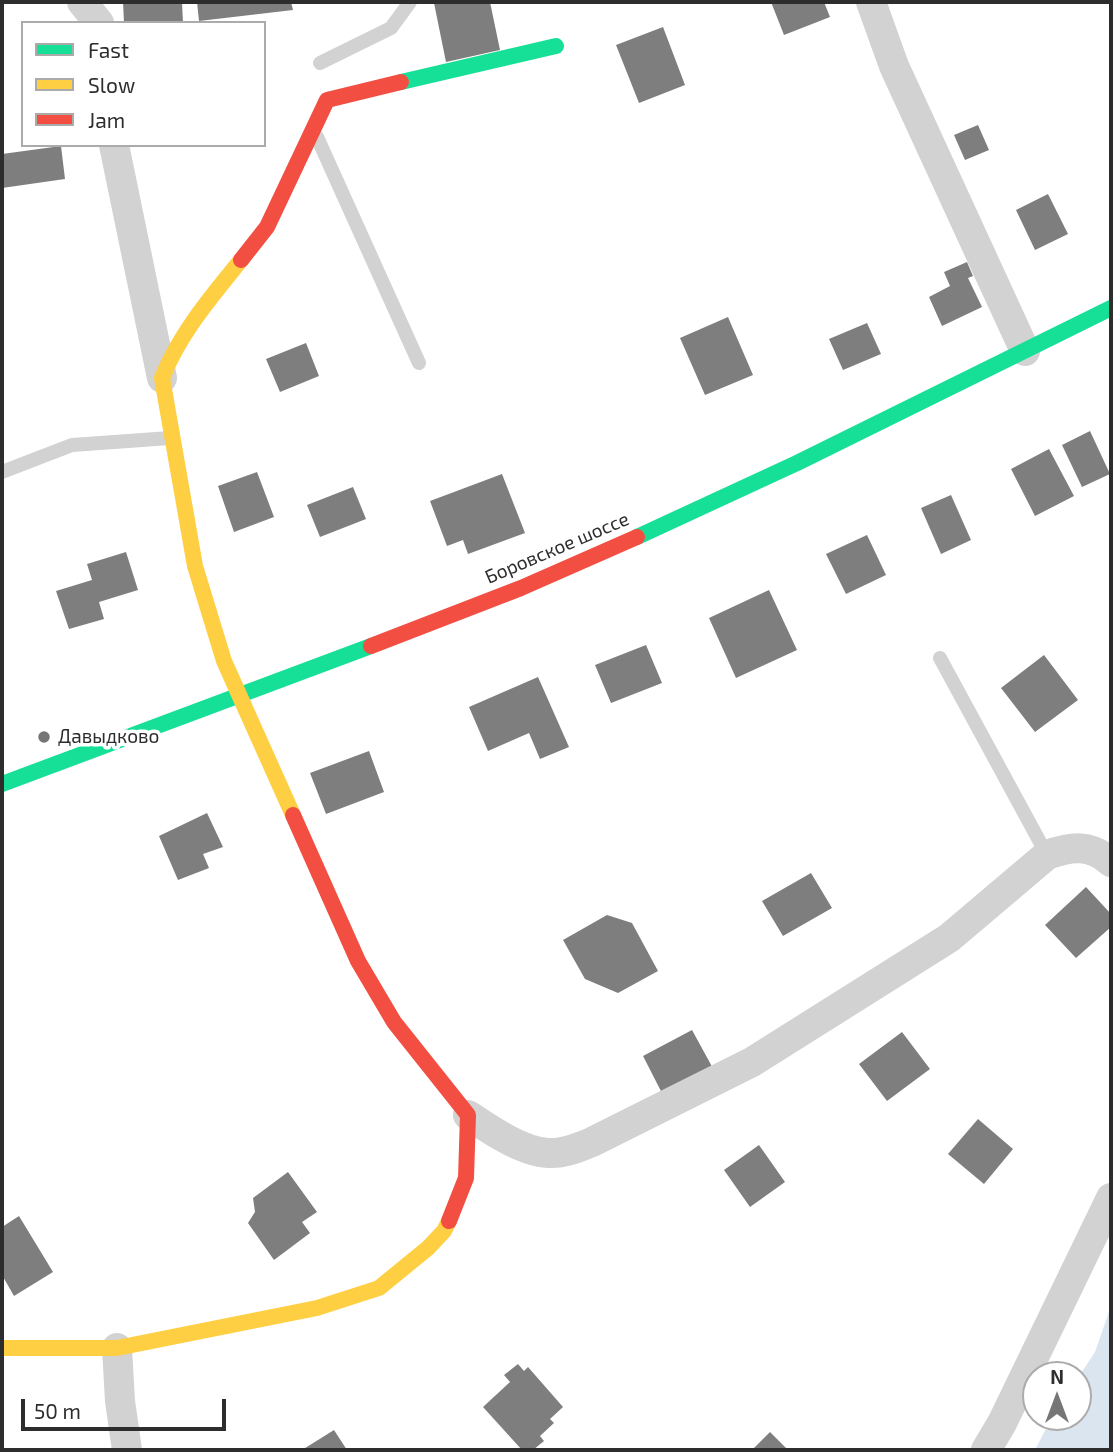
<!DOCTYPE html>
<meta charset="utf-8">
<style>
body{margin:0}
#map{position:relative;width:1113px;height:1452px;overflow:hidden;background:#fff;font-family:"Exo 2",sans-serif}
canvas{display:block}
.frame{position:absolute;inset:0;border:4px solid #2d2d2d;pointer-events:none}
.legend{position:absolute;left:21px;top:21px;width:245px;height:126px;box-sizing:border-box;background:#fff;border:2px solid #ababab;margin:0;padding:9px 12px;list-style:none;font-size:21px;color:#2d2d2d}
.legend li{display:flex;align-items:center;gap:14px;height:35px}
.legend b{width:35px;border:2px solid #ababab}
.north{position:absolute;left:1022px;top:1361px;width:70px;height:70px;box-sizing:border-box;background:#fff;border:2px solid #ababab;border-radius:50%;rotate:0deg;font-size:19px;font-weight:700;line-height:28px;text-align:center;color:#2d2d2d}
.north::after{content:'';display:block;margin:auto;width:24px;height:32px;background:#767676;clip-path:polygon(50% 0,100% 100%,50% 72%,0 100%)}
.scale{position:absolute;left:21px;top:1399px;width:205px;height:32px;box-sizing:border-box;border:4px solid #2d2d2d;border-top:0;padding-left:9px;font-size:21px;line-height:24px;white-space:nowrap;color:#2d2d2d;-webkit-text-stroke:5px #fff;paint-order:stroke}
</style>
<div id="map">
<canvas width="1113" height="1452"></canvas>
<div class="frame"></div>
<ul class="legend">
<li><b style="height:9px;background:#16e098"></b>Fast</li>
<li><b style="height:9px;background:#ffcf43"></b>Slow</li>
<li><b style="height:9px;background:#f24e42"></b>Jam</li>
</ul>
<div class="north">N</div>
<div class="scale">50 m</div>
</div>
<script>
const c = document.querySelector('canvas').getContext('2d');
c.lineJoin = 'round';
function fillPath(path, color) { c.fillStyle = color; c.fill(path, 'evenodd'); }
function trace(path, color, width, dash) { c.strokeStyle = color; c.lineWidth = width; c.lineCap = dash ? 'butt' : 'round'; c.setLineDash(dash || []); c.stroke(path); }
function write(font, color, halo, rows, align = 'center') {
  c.font = font + ' "Exo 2",sans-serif'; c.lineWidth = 7; c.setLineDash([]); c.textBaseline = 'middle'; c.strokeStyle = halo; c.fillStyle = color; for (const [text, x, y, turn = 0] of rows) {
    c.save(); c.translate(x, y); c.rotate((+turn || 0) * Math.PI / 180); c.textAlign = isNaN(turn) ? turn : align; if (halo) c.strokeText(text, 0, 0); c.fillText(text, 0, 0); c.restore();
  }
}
const water = new Path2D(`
 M1111,1306v144h-76l17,-33h26v-39l17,-26z`);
const building = new Path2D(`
 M123,2h59l1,21h-59z
 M197,2h94l2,8 -94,11z
 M441,2h49l10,48 -54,12 -12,-59z
 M771,2h53l6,15 -46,18z
 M663,27l22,58 -46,18 -23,-58z
 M978,125l11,25 -24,10 -11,-25z
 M61,146l4,33 -63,9v-34z
 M1048,194l20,40 -33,16 -19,-40z
 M967,262l6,14 -5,2 14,29 -40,19 -13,-29 21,-11 -6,-14z
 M728,317l25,58 -48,20 -25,-57z
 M867,323l14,31 -38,16 -14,-31z
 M306,343l13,33 -39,16 -14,-33z
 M1090,431l20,43 -28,13 -20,-42z
 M1049,449l25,47 -39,20 -24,-47z
 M257,472l17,45 -40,15 -16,-46z
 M502,474l23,59 -57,21 -5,-14 -16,6 -17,-45z
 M353,487l13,32 -46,18 -13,-32z
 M951,495l20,45 -30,14 -20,-46z
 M867,535l19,40 -40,19 -20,-40z
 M126,552l12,38 -39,12 5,17 -35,10 -13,-38 36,-11 -5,-16z
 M769,590l28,60 -61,28 -27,-60z
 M646,645l16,38 -51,20 -16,-38z
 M1044,655l34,45 -43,32 -34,-44z
 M538,677l31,70 -29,12 -11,-26 -41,18 -19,-44z
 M369,751l15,41 -58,22 -16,-41z
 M207,813l16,34 -20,7 6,14 -31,12 -19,-44z
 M811,873l21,35 -49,28 -21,-35z
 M1086,887l25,27v13l-35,31 -31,-33z
 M607,915l25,8 26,48 -40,22 -33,-14 -22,-39z
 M692,1030l23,42 -50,27 -22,-43z
 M902,1032l28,37 -43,32 -28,-37z
 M978,1119l35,30 -29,35 -36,-30z
 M759,1145l26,37 -35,25 -26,-37z
 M288,1172l29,40 -15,10 8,11 -36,27 -26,-37 7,-11 -2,-14z
 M19,1216l34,56 -39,24 -12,-21v-48z
 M518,1364l6,7 4,-4 35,40 -13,12 4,4 -14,13 4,5 -11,9h-11l-39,-43 27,-25 -6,-7z
 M334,1430l13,20h-45z
 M770,1432l18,18h-36z`);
const lane = new Path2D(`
 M320,63l71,-35 19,-26
 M317,137l102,226
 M2,472l70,-27 98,-7
 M940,658l107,197`);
const street = new Path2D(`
 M82,2l17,21
 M871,2l23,64 131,285
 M114,145l48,233
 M468,1115c21,14 54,37 80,38 15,1 30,-5 44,-11l160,-80 197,-124 98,-83c25,-9 43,-11 64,7
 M117,1348l3,53 7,49
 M986,1450l16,-27 109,-225`);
const fast = new Path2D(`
 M401,82l155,-36
 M637,537l160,-74 314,-155
 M2,784l369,-138`);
const slow = new Path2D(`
 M241,260c-30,37 -61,73 -79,118l33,188 29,95 69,154
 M2,1348h115l200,-40 62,-20 49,-40 16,-17 5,-10`);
const jam = new Path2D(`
 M241,260l26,-33 60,-127 74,-18
 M371,646l150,-58 116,-51
 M293,815l65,146 36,61 74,93 -2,63 -17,43`);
const markers = [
 [44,737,7,"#767676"]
];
const streetNames = [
 ["Боровское шоссе",557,548,-23]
];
const poiNames = [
 ["Давыдково",58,737]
];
fillPath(water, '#dae5ef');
fillPath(building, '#7e7e7e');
trace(lane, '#d2d2d2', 14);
trace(street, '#d2d2d2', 30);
trace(fast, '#16e098', 16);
trace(slow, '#ffcf43', 16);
trace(jam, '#f24e42', 16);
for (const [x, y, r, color] of markers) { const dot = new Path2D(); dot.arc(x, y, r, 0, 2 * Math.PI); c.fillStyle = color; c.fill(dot); trace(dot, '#fff', 2.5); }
write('19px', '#2d2d2d', '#fff', streetNames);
write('19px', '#2d2d2d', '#fff', poiNames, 'left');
</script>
